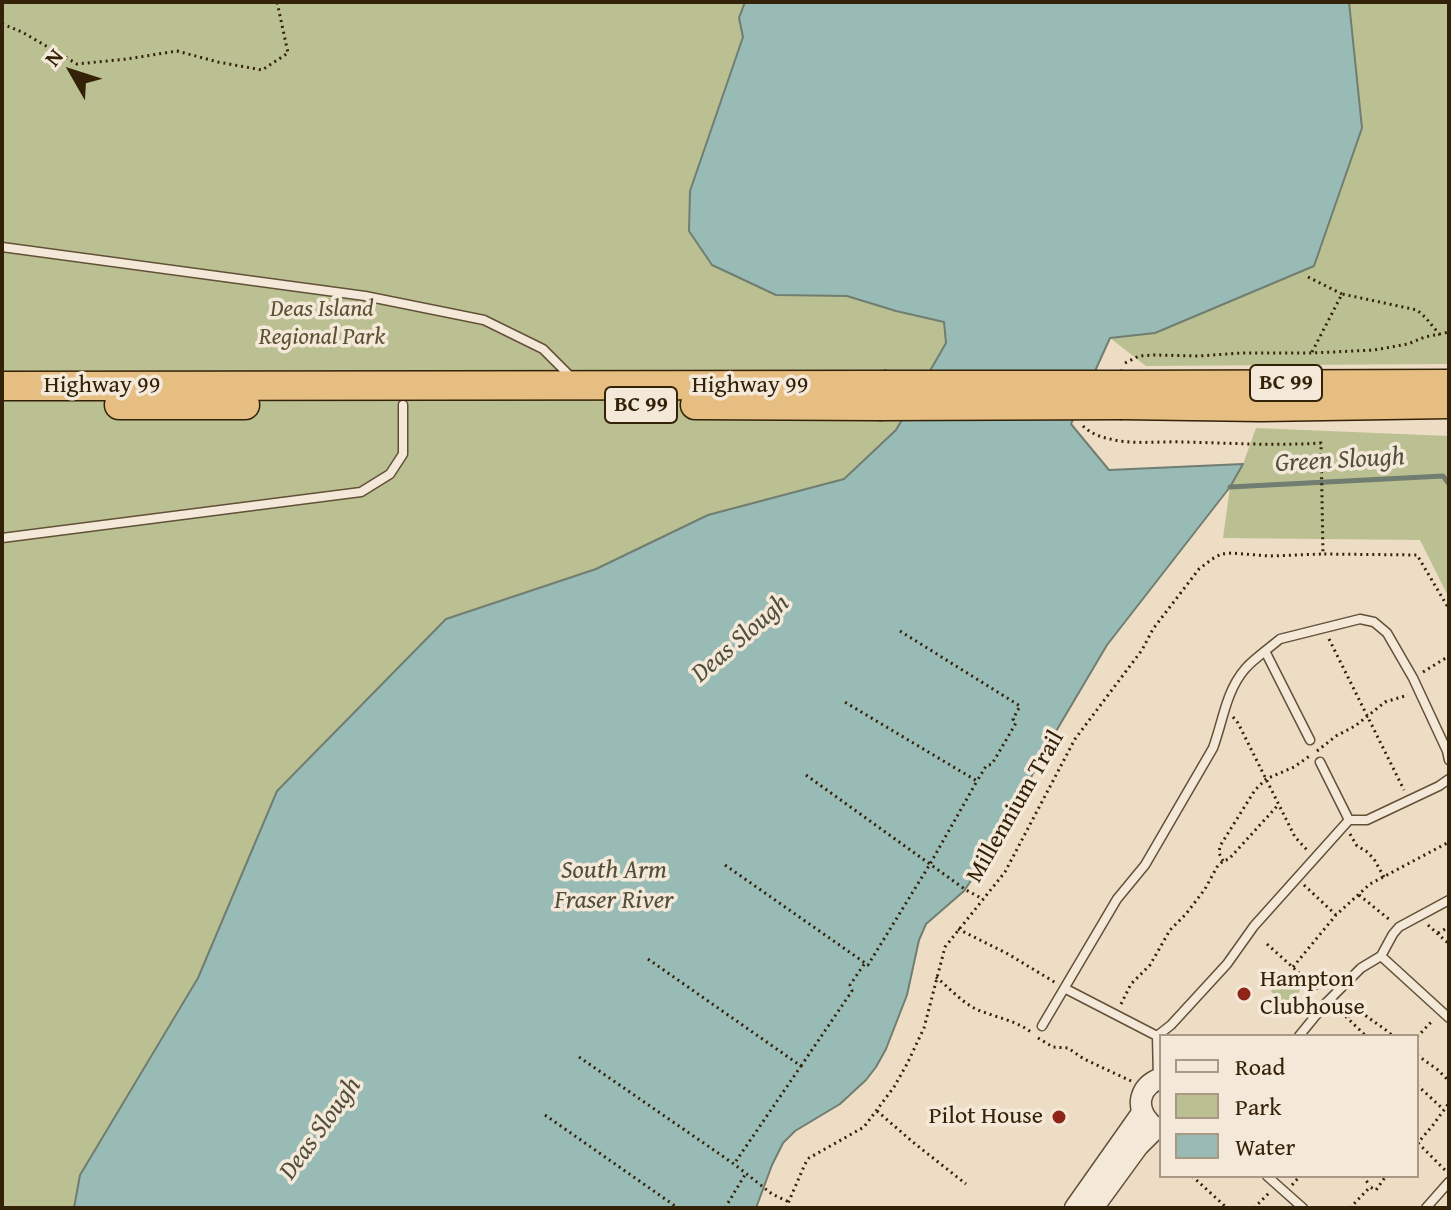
<!DOCTYPE html>
<style>
body{margin:0}
#map{position:relative;width:1451px;height:1210px;overflow:hidden;background:#eeddc5;font-family:"Gentium Book Plus",serif}
canvas{display:block}
.frame{position:absolute;inset:0;border:4px solid #332108;pointer-events:none}
.legend{position:absolute;left:1159px;top:1034px;width:260px;height:144px;box-sizing:border-box;background:#f4e9d9;border:2px solid #a79985;margin:0;padding:10px 14px;list-style:none;font-size:24px;color:#332108}
.legend li{display:flex;align-items:center;gap:16px;height:40px}
.legend b{width:40px;border:2px solid #a79985}
.north{position:absolute;left:32px;top:32px;width:80px;height:80px;-webkit-text-stroke:6px #f4e9d9;paint-order:stroke;rotate:309deg;font-size:22px;font-weight:700;line-height:32px;text-align:center;color:#332108}
.north::after{content:'';display:block;margin:auto;width:28px;height:36px;background:#332108;clip-path:polygon(50% 0,100% 100%,50% 72%,0 100%)}
</style>
<div id="map">
<canvas width="1451" height="1210"></canvas>
<div class="frame"></div>
<ul class="legend">
<li><b style="height:10px;background:#f4e9d9"></b>Road</li>
<li><b style="height:22px;background:#bbc093"></b>Park</li>
<li><b style="height:22px;background:#99bbb6"></b>Water</li>
</ul>
<div class="north">N</div>
</div>
<script>
const c = document.querySelector('canvas').getContext('2d');
c.lineJoin = 'round';
function fillPath(path, color) { c.fillStyle = color; c.fill(path, 'evenodd'); }
function trace(path, color, width, dash) { c.strokeStyle = color; c.lineWidth = width; c.lineCap = dash ? 'butt' : 'round'; c.setLineDash(dash || []); c.stroke(path); }
function write(font, color, halo, rows, align = 'center') {
  c.font = font + ' "Gentium Book Plus",serif'; c.lineWidth = 7; c.setLineDash([]); c.textBaseline = 'middle'; c.strokeStyle = halo; c.fillStyle = color; for (const [text, x, y, turn = 0] of rows) {
    c.save(); c.translate(x, y); c.rotate((+turn || 0) * Math.PI / 180); c.textAlign = isNaN(turn) ? turn : align; if (halo) c.strokeText(text, 0, 0); c.fillText(text, 0, 0); c.restore();
  }
}
const green = new Path2D(`
 M2,2h743l-6,16 4,18 -53,155 -1,40 23,35 64,29 71,1 49,15 49,11 1,21 -50,87 -52,49 -136,36 -112,54 -398,409 -118,197 -6,33h-72z
 M1349,2h100v362l-303,2 -36,-28 45,-5 207,-205z
 M1256,428l193,8v162l-29,-58 -197,-2 7,-51 13,-23z
 M1284,976l15,9 1,6 -12,14 -9,-4 -8,-10z`);
const water = new Path2D(`
 M745,2h604l13,126 -48,138 -159,67 -45,5 -39,86 38,46 134,-6 -13,23 -123,158 -55,93 -57,107 -31,46 -38,33 -7,16 -12,55 -21,54 -10,18 -10,13 -26,24 -45,27 -12,12 -11,22 -16,43h-682l6,-33 118,-197 79,-187 169,-172 150,-50 112,-54 136,-36 52,-49 50,-87 -2,-21 -48,-11 -49,-15 -71,-1 -64,-30 -23,-34 1,-40 53,-154 -4,-19z`);
const stream = new Path2D(`
 M1230,487l213,-11 6,8`);
const path = new Path2D(`
 M2,24l20,8 55,32 50,-5 50,-8 41,11 44,8 26,-17 -11,-51
 M1308,277l34,17
 M1312,352l30,-58 75,16 8,7 15,18
 M1125,363l14,-7 16,-1 44,1 42,-3h71l62,-3 34,-6 17,-7 24,-5
 M1083,426c7,7 17,11 27,13 24,6 50,2 74,3 46,1 91,4 137,1l2,111 94,1 32,54
 M900,631l120,75 -7,13 3,4 -24,41 -6,2 -9,15
 M1329,639l75,151
 M1423,672l26,-16
 M1233,717l5,6 57,114 12,13
 M1317,751l19,-15 19,-10 30,-24 23,-7
 M806,775l160,115 17,9
 M1350,834l7,12 9,5 8,8 10,18
 M1223,861l-4,-8 1,-7 35,-56 11,-11 28,-12 17,-12
 M725,865l143,100 62,-101 47,-83 -134,-80
 M1304,885l32,30
 M1359,895l31,25
 M1428,925l21,19
 M958,929l50,25 48,29
 M1438,933l11,-6
 M1267,944l42,38 10,11
 M648,959l153,107 -67,98
 M1293,967l43,-52 34,-31 79,-42
 M936,977c12,10 23,22 36,30 19,10 43,12 60,26
 M1449,988v1
 M1121,1004l10,-20 19,-19 20,-35 16,-16 19,-25 12,-22 6,-6 6,-2 50,-55
 M1337,1008l29,28
 M1348,1017l9,-9c12,12 24,17 36,28
 M1417,1037l16,-17
 M1038,1038l15,9 15,1 16,11 47,22
 M1417,1055l21,15 11,11
 M579,1057l155,107 38,30 17,8
 M801,1066l51,-75 -2,-6 15,-22
 M1417,1085l26,24
 M877,1111l37,32 52,41
 M545,1115l133,93
 M1418,1143l28,28
 M1417,1144l16,-19 16,-22
 M1192,1176l35,32
 M1363,1176l7,10
 M1292,1185l8,-9
 M725,1208l21,-35
 M786,1208l19,-44 4,-6 55,-31 30,-40 13,-23 17,-36 21,-81 60,-75 70,-133 67,-89 11,-21 46,-60 13,-10 9,-5 11,-1 37,3 54,-2
 M1254,1208l16,-16
 M1350,1208l20,-21 6,3 10,-14`);
const service = new Path2D(`
 M2,247l363,49 119,24 59,29 29,29
 M2,538l359,-46 29,-18 13,-20v-49
 M1310,740l-45,-89 15,-12 80,-20 14,3 13,11 26,45 34,73 2,9
 M1320,762l29,58
 M1381,956l68,62
 M1066,989l91,47 1,42
 M1042,1026l75,-127 28,-34 68,-117c10,-27 13,-57 32,-79 6,-7 13,-12 20,-18
 M1157,1036l14,-11 56,-61 27,-38 95,-106h18l72,-34 10,-7
 M1299,1036l27,-33 35,-35 20,-12 12,-22 6,-7 50,-27
 M1267,1176l36,32
 M1426,1208l23,-26`);
const tertiary = new Path2D(`
 M1150,1123c-16,-17 -10,-37 11,-45
 M1095,1205l43,-59 19,-19
 M1075,1208l67,-95`);
const motorway = new Path2D(`
 M1123,385l326,-1
 M2,386l882,-1
 M119,405h126
 M695,405l184,1
 M1122,405l139,2 188,-3`);
const motorwayBridge = new Path2D(`
 M884,385h239
 M879,406l243,-1`);
const markers = [
 [1244,994,8,"#8f2418"],
 [1059,1117,8,"#8f2418"]
];
const shields = [
 [1286,383,72],
 [641,405,72]
];
const shieldNames = [
 ["BC 99",1286,383],
 ["BC 99",641,405]
];
const parkNames = [
 ["Deas Island",322,310],
 ["Regional Park",322,338]
];
const streetNames = [
 ["Highway 99",102,386],
 ["Highway 99",750,386],
 ["Millennium Trail",1016,807,-60]
];
const poiNames = [
 ["Hampton",1260,980],
 ["Clubhouse",1260,1008],
 ["Pilot House",1043,1117,"right"]
];
const waterNames = [
 ["Green Slough",1340,461,-3],
 ["Deas Slough",741,639,-41],
 ["South Arm",614,871],
 ["Fraser River",614,901],
 ["Deas Slough",321,1129,-54]
];
fillPath(green, '#bbc093');
fillPath(water, '#99bbb6');
trace(water, '#707d70', 2);
trace(stream, '#707d70', 5);
trace(service, '#625037', 11);
trace(tertiary, '#625037', 23);
trace(motorway, '#332108', 31);
trace(path, '#332108', 3, [2, 4]);
trace(service, '#f4e9d9', 8);
trace(tertiary, '#f4e9d9', 20);
trace(motorway, '#e7be82', 28);
trace(motorwayBridge, '#332108', 31, []);
trace(motorwayBridge, '#e7be82', 28);
for (const [x, y, r, color] of markers) { const dot = new Path2D(); dot.arc(x, y, r, 0, 2 * Math.PI); c.fillStyle = color; c.fill(dot); trace(dot, '#f4e9d9', 3); }
for (const [x, y, w] of shields) { const box = new Path2D(); box.roundRect(x - w / 2, y - 18, w, 36, 6); c.fillStyle = '#f4e9d9'; c.fill(box); trace(box, '#332108', 2); }
write('bold 22px', '#332108', null, shieldNames);
write('italic 24px', '#5c5132', '#f4e9d9', parkNames);
write('24px', '#332108', '#f4e9d9', streetNames);
write('24px', '#332108', '#f4e9d9', poiNames, 'left');
write('italic 26px', '#524f3c', '#f4e9d9', waterNames);
</script>
